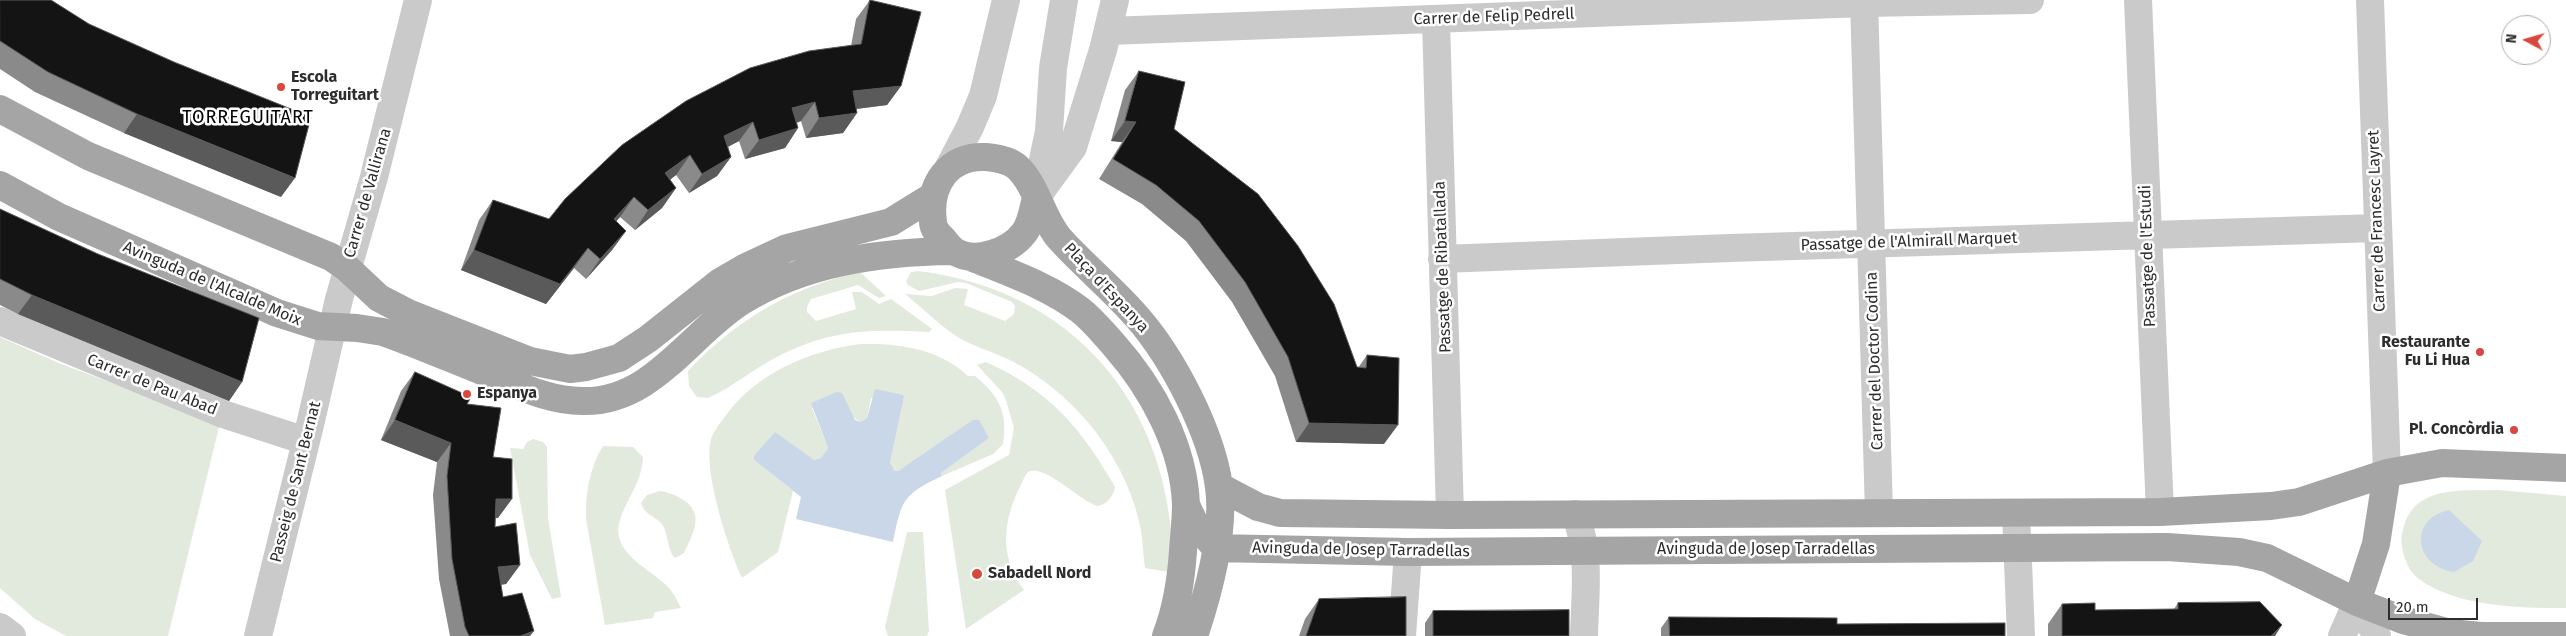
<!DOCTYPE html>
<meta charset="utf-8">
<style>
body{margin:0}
#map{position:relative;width:2566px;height:636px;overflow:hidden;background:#fff;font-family:"Fira Sans",sans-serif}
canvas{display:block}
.north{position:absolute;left:2501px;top:15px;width:50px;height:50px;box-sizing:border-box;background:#fff;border:1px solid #ababab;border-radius:50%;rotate:276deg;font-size:14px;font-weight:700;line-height:20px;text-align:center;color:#2d2d2d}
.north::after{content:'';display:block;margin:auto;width:18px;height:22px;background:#d7493d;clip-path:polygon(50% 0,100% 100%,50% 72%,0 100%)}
.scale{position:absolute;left:2388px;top:598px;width:90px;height:22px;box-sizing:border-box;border:2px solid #2d2d2d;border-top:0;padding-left:6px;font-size:15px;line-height:18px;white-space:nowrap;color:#2d2d2d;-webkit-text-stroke:4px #fff;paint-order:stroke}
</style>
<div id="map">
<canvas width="2566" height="636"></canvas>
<div class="north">N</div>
<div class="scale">20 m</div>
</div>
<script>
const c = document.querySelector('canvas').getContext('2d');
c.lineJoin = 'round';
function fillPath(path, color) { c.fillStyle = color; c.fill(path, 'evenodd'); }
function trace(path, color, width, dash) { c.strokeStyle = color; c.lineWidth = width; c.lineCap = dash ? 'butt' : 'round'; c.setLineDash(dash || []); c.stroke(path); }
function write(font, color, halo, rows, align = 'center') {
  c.font = font + ' "Fira Sans",sans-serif'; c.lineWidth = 5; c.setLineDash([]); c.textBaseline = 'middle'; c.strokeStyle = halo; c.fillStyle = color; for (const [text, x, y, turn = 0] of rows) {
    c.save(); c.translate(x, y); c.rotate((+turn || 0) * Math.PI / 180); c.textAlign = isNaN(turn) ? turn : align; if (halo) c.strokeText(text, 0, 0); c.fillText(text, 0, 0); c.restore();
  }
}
const green = new Path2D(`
 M918,271c142,17 239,116 253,259 1,13 -2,28 -2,42l-24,-4c-2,-12 -2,-25 -4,-38 -13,-68 -61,-130 -120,-164 -18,-11 -38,-16 -56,-25 -20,-10 -42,-33 -60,-47l27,2 23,-8 13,1 -4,16 41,16 9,-7 1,-8 -3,-4 -46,-19 -8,-1 -39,9 -11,-6 -2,-4 5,-9z
 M855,273h6l25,23 -7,2 -21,-13 -47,14 -4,8v5l9,9 40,-12 -4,-17h10l17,12 12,-5 41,30 -3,3c-59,-3 -98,-3 -152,25 -24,12 -44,30 -69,41l-11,-1 -8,-11 -1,-15c47,-50 101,-82 167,-98z
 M0,337l61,27 159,59 -52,213h-102l-31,-17 -35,-31z
 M861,344c38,-1 79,5 107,32h7c24,20 33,36 28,68l-10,10 -51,22 -1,-3 48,-35 -16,-17 -75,50 -7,-3 -1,-5 14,-66 -33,1 -4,20 -7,4 -8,-6 -40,-8 16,40 -7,10 -7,2 -5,-3 -55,3 39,31 -15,61 -36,26c-14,-30 -37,-102 -32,-133 1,-11 8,-19 14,-27 30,-44 86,-68 137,-74z
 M986,362c63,28 96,67 129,125 -2,9 -8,18 -18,19 -17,-5 -52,-42 -69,-34 -5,6 -7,14 -11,21 -15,33 -16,67 7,97l-58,39 -21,-139 64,-35 5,-27 -8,-28 -4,-8 -25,-27z
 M533,439l10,3 4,5 1,71 13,79 -9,2 -22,-44 -20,-107 13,1 4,-7z
 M603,446l30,1 10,10c-1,24 -14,38 -22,60 -14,36 30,51 48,71 5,6 9,14 12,20l-26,4 -2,6 -48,7 -19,-106c-1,-24 4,-53 17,-73z
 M2498,490l68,6v112c-44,0 -110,-1 -147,-29 -10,-7 -16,-22 -17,-33 -2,-8 1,-16 3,-23 13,-38 61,-32 93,-33z
 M660,491c10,2 16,4 25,10 20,15 7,34 -1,52l-9,5c-9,-10 -6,-26 -14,-35 -8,-8 -16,-8 -20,-20l6,-8z
 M907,532h16l6,99 -2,5h-39l-3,-9z`);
const water = new Path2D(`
 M875,389l28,6 1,2 -14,66 4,7 4,1 75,-51h6l10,18 -48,35 1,3c-40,19 -40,24 -49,66l-97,-23 5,-22 -47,-37v-4l21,-24 39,28 7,-2 7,-10 -17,-45 26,-11 5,1 13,27 5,2 7,-4z
 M2449,510l33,31 -9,20 -19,11c-42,-7 -44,-54 -5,-62z`);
const minor = new Path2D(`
 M1864,0l15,513
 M2138,0l22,512
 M2370,0l17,473
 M1436,19l14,496
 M1108,31l756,-28 166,-3
 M949,167l21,-40 13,-31 23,-96
 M1037,189l12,-58 4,-63 11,-68
 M1036,198l37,-51 30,-97 12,-50
 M1442,259l288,-11 647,-20
 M0,321l223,93 83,27
 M2016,513l5,123
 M1575,514c16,38 10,81 9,122
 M2357,602l20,34
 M0,627l12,9
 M258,636l52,-211 29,-126 35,-122 44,-177
 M1402,636l6,-84
 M2342,636l15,-34`);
const major = new Path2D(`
 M0,109l88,47 243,101 16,11 32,30 29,15 122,48 40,8 16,-2 33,-9 29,-19 72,-57 24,-14 43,-20 104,-26 42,-26
 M0,185l59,32 218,96 41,13 39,2 26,4c37,13 73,29 109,43 30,12 58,26 90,26 70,2 106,-66 160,-100 63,-39 137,-49 211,-50
 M1036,198c-3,11 -5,26 -12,35 -14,18 -49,32 -70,18 -4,-3 -8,-8 -11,-12 -5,-4 -10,-11 -10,-17 -5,-37 15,-67 53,-65 11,1 23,3 31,10 19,17 25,51 42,71 25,28 54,51 78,79 36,41 75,116 82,170 6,44 -11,107 -25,149
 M971,257c36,15 78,29 109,53 13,10 24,24 34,35 39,44 70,102 72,160 0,15 -2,31 -3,46 -2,30 -6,57 -17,85
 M1220,487l38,20 22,6 170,2 710,-3 111,-6 28,-4 88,-29 55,-10 124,5
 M1186,505l9,19 21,24 192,4 759,-5 72,5 28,6 90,44 46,18 47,13 31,3h85
 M2357,602l19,-58 11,-71`);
const wall = new Path2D(`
 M0,0l281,197 -157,-64 -89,-41 -35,-23z
 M870,0l31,86 -14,19 -31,4 1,4 -14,20 -37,5 -5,-17 -4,2 1,5 -13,20 -40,11 -6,-18 -11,6 3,10 -14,19 -28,17 -13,-18 -6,5 6,8 -14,20 -27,22 -15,-13 -4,4 10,10 -14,19 -26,29 -12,-11 -28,36 -85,-34 18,-50 14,-20 56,19 302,-173 5,-27z
 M1139,71l35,58 183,238 1,1 9,-13 17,89 -88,-2 -21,-66 -43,-74 -46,-61 -44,-37 -43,-25 23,-37 -11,-1 14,-51z
 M0,209l242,173 -13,19 -211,-87 -18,-9z
 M415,372l52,32 26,53 5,61h-3v9l25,38 -14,19 -5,1 2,12 27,39h-80l-11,-57 -6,-84 4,-33 -56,-22 20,-49z
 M1319,599l87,37h-107l6,-17z
 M2178,603l97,33h-227v-12l14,-20 33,6 79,-1z
 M1433,611l136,25h-144v-13z
 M1669,617l168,7 168,12h-344v-8z`);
const shadedWall = new Path2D(`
 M901,86l-14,19 -47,6 13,-20z
 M815,102l-14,19 -22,7 13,-20z
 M857,113l-14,20 -37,5 13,-20z
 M137,114l158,64 -14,19 -157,-64z
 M1125,121l11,1 -14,20 -11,-1z
 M753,122l-14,19 -29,15 14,-20z
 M798,128l-13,20 -40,11 14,-19z
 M690,155l-14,20 -24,18 13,-20z
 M731,157l-14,19 -28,17 13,-19z
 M676,188l-14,20 -27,22 13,-20z
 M634,197l-14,20 -19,22 13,-20z
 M626,231l-14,19 -26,29 14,-20z
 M588,248l-14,20 -28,36 -85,-34 13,-20z
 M32,295l210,87 -13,19 -211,-87z
 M395,420l56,23 -14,19 -56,-22z
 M1309,423l89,2 -14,19 -88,-2z
 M496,499h16l-14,19 -16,1z
 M520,565l-14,19 -21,2 13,-19z
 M2282,625l-7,11h-4z
 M534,631l-4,5h-10z`);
const building = new Path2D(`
 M0,0h51l38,24 85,38 137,55 -16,61 -158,-64 -89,-42 -48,-31z
 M870,0l51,12 -20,74 -48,5 4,22 -38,5 -4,-16 -23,6 6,20 -39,12 -6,-18 -29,14 7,21 -29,17 -12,-19 -25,18 11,15 -28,22 -14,-13 -20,22 12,12 -26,28 -12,-11 -28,36 -86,-34 19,-50 56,19 16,-20 57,-54 64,-44 64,-33 59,-17 52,-7z
 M1139,71l46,11 -11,47 84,65 40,52 36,58 23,63 9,1 1,-13 32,3 -1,67 -89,-2 -21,-66 -43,-75 -46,-61 -43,-36 -43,-26 23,-37 -11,-1z
 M0,209l98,45 161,64 -17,64 -210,-87 -32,-16z
 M415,372l56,25 -4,7 34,4 -8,49 19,2v40h-16l-1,28 21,-4 4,42 -22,2 5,30 19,-4 12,38 -14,5h-51l-4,-9 -13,-68 -5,-83 4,-33 -56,-23z
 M1406,597v39h-100l13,-37z
 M2260,602l22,23 -11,11h-209v-32l33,-1v7l83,-1v-6z
 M1569,610v26h-136v-25z
 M1669,617l168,1v6l168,-1v13h-335z`);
const markers = [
 [281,87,5,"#d7493d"],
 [2480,352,5,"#d7493d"],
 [467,394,5,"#d7493d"],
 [2514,430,5,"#d7493d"],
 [977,574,6,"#d7493d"]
];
const streetNames = [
 ["Carrer de Felip Pedrell",1494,17,-2],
 ["Carrer de Vallirana",368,193,-74],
 ["Carrer de Francesc Layret",2377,221,-92],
 ["Passatge de l'Almirall Marquet",1909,242,-2],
 ["Passatge de l'Estudi",2148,256,-92],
 ["Passatge de Ribatallada",1443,267,-92],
 ["Avinguda de l'Alcalde Moix",212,284,23],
 ["Plaça d'Espanya",1106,288,47],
 ["Carrer del Doctor Codina",1875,361,-92],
 ["Carrer de Pau Abad",152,385,22],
 ["Passeig de Sant Bernat",296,482,-76],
 ["Avinguda de Josep Tarradellas",1361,550,1],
 ["Avinguda de Josep Tarradellas",1766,550]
];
const poiNames = [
 ["Escola",291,78],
 ["Torreguitart",291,96],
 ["Restaurante",2470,343,"right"],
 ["Fu Li Hua",2470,361,"right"],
 ["Espanya",477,394],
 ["Pl. Concòrdia",2504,430,"right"],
 ["Sabadell Nord",988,574]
];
const neighbourhoodNames = [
 ["TORREGUITART",248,118]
];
fillPath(green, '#e1eadc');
fillPath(water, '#c9d7e8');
trace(minor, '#cacaca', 28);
trace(major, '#a5a5a5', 28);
fillPath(wall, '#8a8a8a');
fillPath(shadedWall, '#5a5a5a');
fillPath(building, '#141414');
trace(building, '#5a5a5a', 1);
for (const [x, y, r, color] of markers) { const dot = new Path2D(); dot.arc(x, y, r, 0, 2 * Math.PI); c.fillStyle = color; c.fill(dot); trace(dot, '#fff', 2); }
write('16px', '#2d2d2d', '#fff', streetNames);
write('bold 16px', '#2d2d2d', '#fff', poiNames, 'left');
c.letterSpacing = '1px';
write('18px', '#000', '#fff', neighbourhoodNames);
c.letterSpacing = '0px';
</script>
